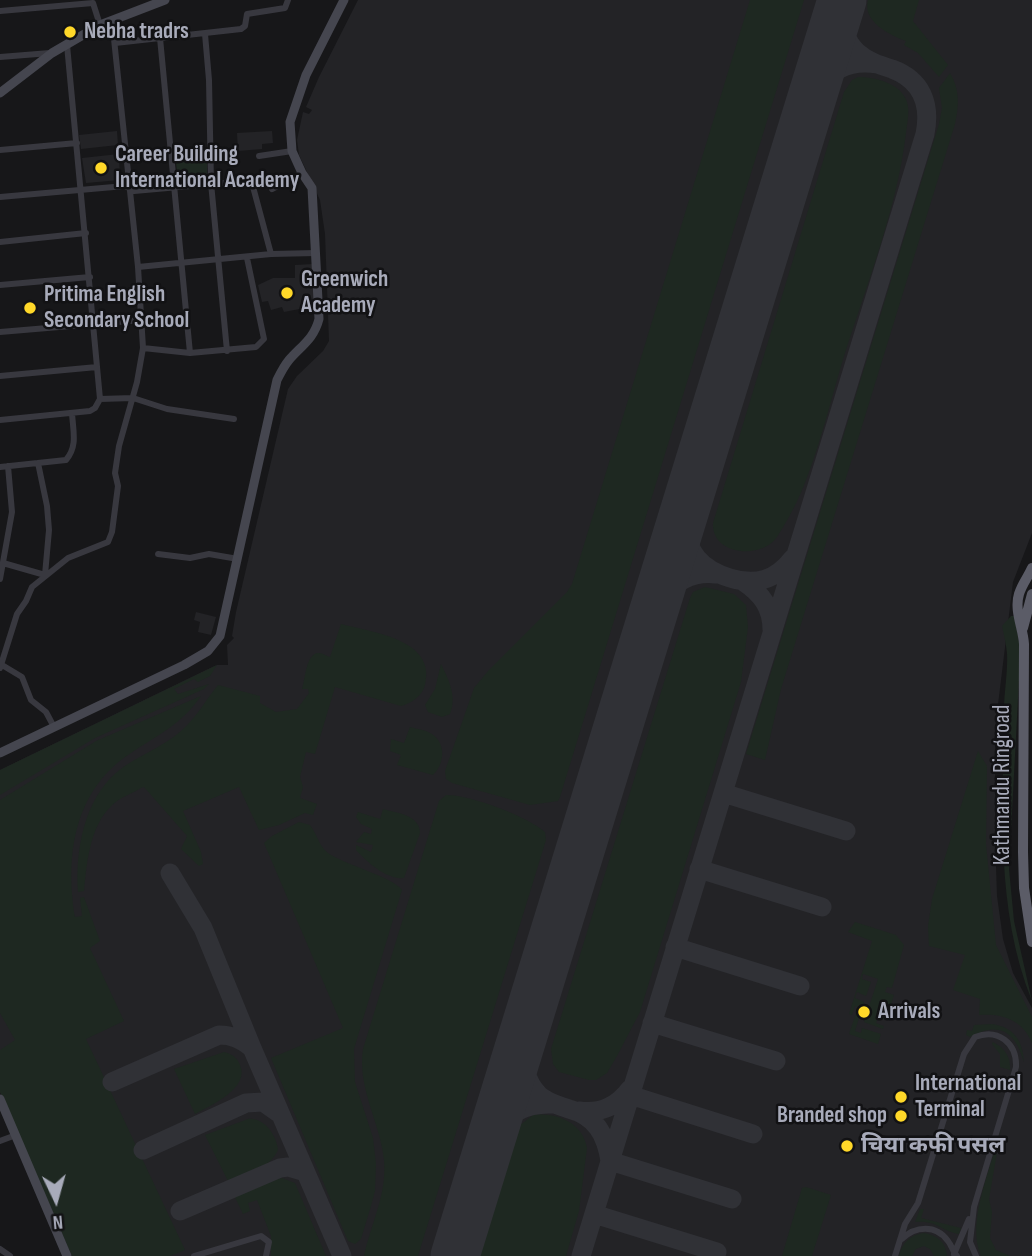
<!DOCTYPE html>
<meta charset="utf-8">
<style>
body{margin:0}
#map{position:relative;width:1032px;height:1256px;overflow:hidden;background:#171719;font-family:"Sofia Sans Condensed",sans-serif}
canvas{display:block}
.north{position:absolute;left:21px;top:1165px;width:70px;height:70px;-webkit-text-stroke:5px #121214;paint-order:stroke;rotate:175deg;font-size:19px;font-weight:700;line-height:28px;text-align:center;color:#a8abba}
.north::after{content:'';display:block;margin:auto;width:24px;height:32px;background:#a8abba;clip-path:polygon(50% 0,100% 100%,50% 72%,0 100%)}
</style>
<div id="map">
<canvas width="1032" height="1256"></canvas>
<div class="north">N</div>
</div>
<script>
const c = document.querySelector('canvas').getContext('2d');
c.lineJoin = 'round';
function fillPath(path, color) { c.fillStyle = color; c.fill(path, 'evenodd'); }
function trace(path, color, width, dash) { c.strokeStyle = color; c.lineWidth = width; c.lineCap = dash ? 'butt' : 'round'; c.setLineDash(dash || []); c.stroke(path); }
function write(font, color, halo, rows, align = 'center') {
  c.font = font + ' "Sofia Sans Condensed","Noto Sans Devanagari",sans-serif'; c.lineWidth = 5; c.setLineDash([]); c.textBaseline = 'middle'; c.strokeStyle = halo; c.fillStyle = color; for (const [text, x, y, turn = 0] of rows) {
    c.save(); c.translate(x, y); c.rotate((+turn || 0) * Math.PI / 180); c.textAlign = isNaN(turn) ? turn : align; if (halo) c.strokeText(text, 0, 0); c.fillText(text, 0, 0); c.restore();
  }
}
const built = new Path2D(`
 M358,0h674v533l-19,49 -18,147v107l2,60 6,43 10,34 19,35v248h-960l-72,-164v-322l206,-100 11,-5h11l-1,-20 7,-7 -2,-2 4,-24 52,-223 9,-13 26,-25 6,-10 -4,-107 -5,-34 -21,-45 -2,-15 6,-28 6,2 3,-4 -6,-3 13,-30z
 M117,131l1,14 -37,4 -2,-14z
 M272,131l1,12 -11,1v5l-24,2 -1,-18z
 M119,154l1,26 -34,3 -4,-25z
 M313,264l2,42 -31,6 -2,-5 -11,3 -3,-9 -6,1 -4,-17 15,-7h22v-13z
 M196,612l20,5 -5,18 -13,-3 2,-10 -6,-2z`);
const green = new Path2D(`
 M750,0h54l-244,797 -2,4 -28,4 -78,-22 -6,-4 -1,-8 29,-83 14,-17 79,-79 5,-8z
 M868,0h51l-6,21 35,44 -9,12 -21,-24 -14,-8 2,-4c-17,-6 -44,-20 -38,-41z
 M950,73c10,17 9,32 5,51l-174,565 -16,71 -19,-6 193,-630 3,-16 -3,-20z
 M858,77c17,0 43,6 49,25 3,9 0,21 -1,31 -9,75 -38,148 -61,220 -13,42 -23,86 -39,127 -7,19 -18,40 -29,57 -16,23 -66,18 -64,-14l131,-431 8,-12z
 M207,152v27l-25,5 -4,-5 -3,-24z
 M705,587l29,7 12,11 2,22 -7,55 -101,330 -23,44 -10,17 -11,7h-7l-30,-8 -6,-8 -2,-15 139,-451 3,-6z
 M1011,616h4l4,26v38l-10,189 5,52 18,80c-37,-93 -29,-191 -28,-290 0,-19 4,-39 3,-58 -1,-9 -3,-18 -5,-27z
 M341,624c30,8 96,15 84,61 -3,11 -13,18 -24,21l-66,-19 -20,67 -9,-2 -6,25 3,10 -3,11 17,6 -4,11 -8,-2 -26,12 -20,5 -20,-43 -56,24 18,41 2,12 -4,2 -18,-17 6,-13 -43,-49 -3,1c-8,5 -17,8 -24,13 -27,20 -30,60 -33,90l-6,1c-3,-41 6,-92 39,-120 19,-16 45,-24 64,-41 15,-13 24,-30 37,-46l42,11v7l16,9 21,-3 12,-16 -1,-4h-6c3,-8 4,-37 17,-36 4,0 7,3 11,4z
 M441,664c8,16 16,33 9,50l-8,3 -14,-5 -3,-7 10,-16z
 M217,665l-7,11 -12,6 -4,-3 -20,10 4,5 31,-10 -5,5 -109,49 -95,57v-25z
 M201,696c-20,29 -42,38 -70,57 -57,37 -66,102 -56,164l7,-1 -2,-18 4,-1 16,44 -10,7 34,73 -38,18 99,211 -15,6h-98l-72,-164v-42l15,-10 -15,-27v-213l96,-59z
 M410,727c7,2 16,3 22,7 15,10 12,31 1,41l-36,-10 4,-10 -11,-4 1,-12 13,4z
 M978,751l9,15 -1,78 10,101 36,72v26c-9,-23 -30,-30 -53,-28l1,-16 -27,-9 12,-35 -36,-9 -1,-20 4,-27z
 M446,795c22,-1 83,22 99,37l1,8 -128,416h-54c7,-33 23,-61 20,-96 -4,-38 -27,-72 -21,-111l76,-248z
 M383,809c14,4 37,6 37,24l-16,45c-17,2 -37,-16 -48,-28v-5l15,7 2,-7 -17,-3 8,-10 7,2 1,-5 -11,-5 -5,-7 2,-5 22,7z
 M299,822l11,3c7,9 9,21 18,28 17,12 65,24 74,37l-48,159 1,33 18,56 3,26 -1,27 -4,15 -10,33 -6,5 -7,-3 -77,-183 72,-30 -79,-185 8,-7z
 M855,922l41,13 8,10 -12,43 -5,-1 -2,5 9,3 -8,25 -8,-3 -2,6 8,3 -1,3 -19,-7 14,-43 -15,-5 -1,5 9,3 -5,14 -9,-4 -2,6 9,4 -9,29 6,2 1,-5 19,6 -3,10 -29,-10 9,-27 -3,-1 -3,9 -3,-1 23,-73 -24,-9z
 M992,1024c22,3 31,17 32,38 -9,-31 -25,-41 -54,-25l-4,-2 1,-5 5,1 2,-6z
 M993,1042c12,6 18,15 17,28l-10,-3v-13l-8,-10z
 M224,1052c8,2 13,5 16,13 10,23 -28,40 -45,49l-21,-45z
 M533,1115c24,-3 50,8 54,33l-8,63 -13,45h-86l39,-130z
 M248,1119c16,-2 29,17 30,31 -8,18 -32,26 -49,33l-24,-48z
 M1001,1129l-12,70 3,13 -2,26 6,12 14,6h-29c-16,-34 12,-92 20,-127z
 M282,1178l13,5 31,73h-55v-20l-14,-36 -9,3 2,8 -7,3 -10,-21 31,-12z
 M806,1187l25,8 -19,61h-30l20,-68z
 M920,1209h4l-3,9 40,10 -2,6c-18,-3 -22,-14 -44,-12z
 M924,1233c13,2 22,9 23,23h-13l-4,-7 -6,-3 -8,3 -4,7h-13c3,-13 11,-21 25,-23z`);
const taxiway = new Path2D(`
 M812,96c16,-24 35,-37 65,-32
 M683,516c2,15 4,30 14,42 9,11 20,16 33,20 26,8 46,2 63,-20
 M744,582c18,12 28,26 28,48
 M657,601c18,-18 33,-30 59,-27
 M723,793l123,38
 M699,869l123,38
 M170,873l33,55 49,120
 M675,947l125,39
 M652,1023l124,38
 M521,1044c2,19 4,37 18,51 9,8 19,10 30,14 27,7 37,26 41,52l122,38
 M112,1082l107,-47c13,0 22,4 33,13l90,208
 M630,1095l123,39
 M579,1111c22,3 38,-5 51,-22
 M492,1137c14,-23 33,-34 60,-33
 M143,1150l103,-47 17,-1 17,12
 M180,1211l100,-43 8,-1 17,5
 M594,1214l123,38
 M581,1256l344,-1122c6,-30 -3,-54 -33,-65 -13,-4 -25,-8 -35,-17 -11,-10 -15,-25 -19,-39`);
const runway = new Path2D(`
 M455,1256l387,-1256`);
const minor = new Path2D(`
 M0,11l93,-8 7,22
 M205,34l4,46 2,103 16,168
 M160,38l30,315
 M115,43l126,-14 4,-3 2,-12 38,-6 3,-8
 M67,45l33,354
 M0,57l50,-4
 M0,150l77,-7
 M259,156l33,-5
 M272,189l30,-16
 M0,197l125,-11 9,5 112,-10 6,2 19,71
 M0,242l86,-9
 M138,267l133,-13 45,-1
 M0,285l90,-8
 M0,332l142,-12
 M143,348l47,5 66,-6 8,-8 -17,-81
 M0,376l97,-9
 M0,420l90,-9 5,-3 5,-9 33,-1 34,11 67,10
 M0,467l66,-7c12,-14 7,-29 6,-47
 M158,554l32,4 19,-4 29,5
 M3,563l42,12 4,-45 -2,-24 -9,-43
 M0,579l12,-67 -4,-46
 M2,665l20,12 9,23 15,12 8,15
 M0,668l17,-54 9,-13 6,-14 36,-29 40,-16 4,-10 6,-46 -3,-13 4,-27 18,-64 6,-34 -5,-81 -26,-247
 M0,1141l16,-6
 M902,1239c13,-13 34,-15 46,2 4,5 5,11 9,15
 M0,1249l10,7
 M954,1254l15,-35
 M194,1256l67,-20 8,6 -3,14
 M895,1256l10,-32 13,-21 46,-149 11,-17c23,-9 42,6 41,30l-42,140 -4,35 6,14`);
const secondary = new Path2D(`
 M0,93l52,-40 48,-28 65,-25
 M0,753l184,-88 24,-14 12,-15 57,-256c3,-6 7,-14 12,-20 12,-14 25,-21 30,-41l-7,-131 -10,-15 -10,-22 -2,-29 16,-47 38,-75
 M0,1099l67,157`);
const trunk = new Path2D(`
 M1032,568c-4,9 -10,16 -13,26 -5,16 4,34 5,50l-1,208 1,36 8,54
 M1023,628l9,-34`);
const markers = [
 [70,32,7,"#ffd829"],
 [101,168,7,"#ffd829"],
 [287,293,7,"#ffd829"],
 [30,308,7,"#ffd829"],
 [864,1012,7,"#ffd829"],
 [901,1097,7,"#ffd829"],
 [901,1116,7,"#ffd829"],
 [847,1146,7,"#ffd829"]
];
const poiNames = [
 ["Nebha tradrs",84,32],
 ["Career Building",115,155],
 ["International Academy",115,181],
 ["Greenwich",301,280],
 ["Academy",301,306],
 ["Pritima English",44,295],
 ["Secondary School",44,321],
 ["Arrivals",878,1012],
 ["International",915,1084],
 ["Terminal",915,1110],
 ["Branded shop",887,1116,"right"],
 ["चिया कफी पसल",861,1146]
];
const streetNames = [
 ["Kathmandu Ringroad",1003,785,-90]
];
fillPath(built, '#232326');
fillPath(green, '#1e2821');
trace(taxiway, '#303136', 19);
trace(runway, '#303136', 49);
trace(minor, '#38383f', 6);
trace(secondary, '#45464f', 9);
trace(trunk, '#5b5c67', 10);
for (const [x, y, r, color] of markers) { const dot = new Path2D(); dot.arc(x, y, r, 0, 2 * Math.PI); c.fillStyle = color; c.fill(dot); trace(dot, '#121214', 2.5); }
write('bold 23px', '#a8abba', '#121214', poiNames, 'left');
write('23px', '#a8abba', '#121214', streetNames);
</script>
